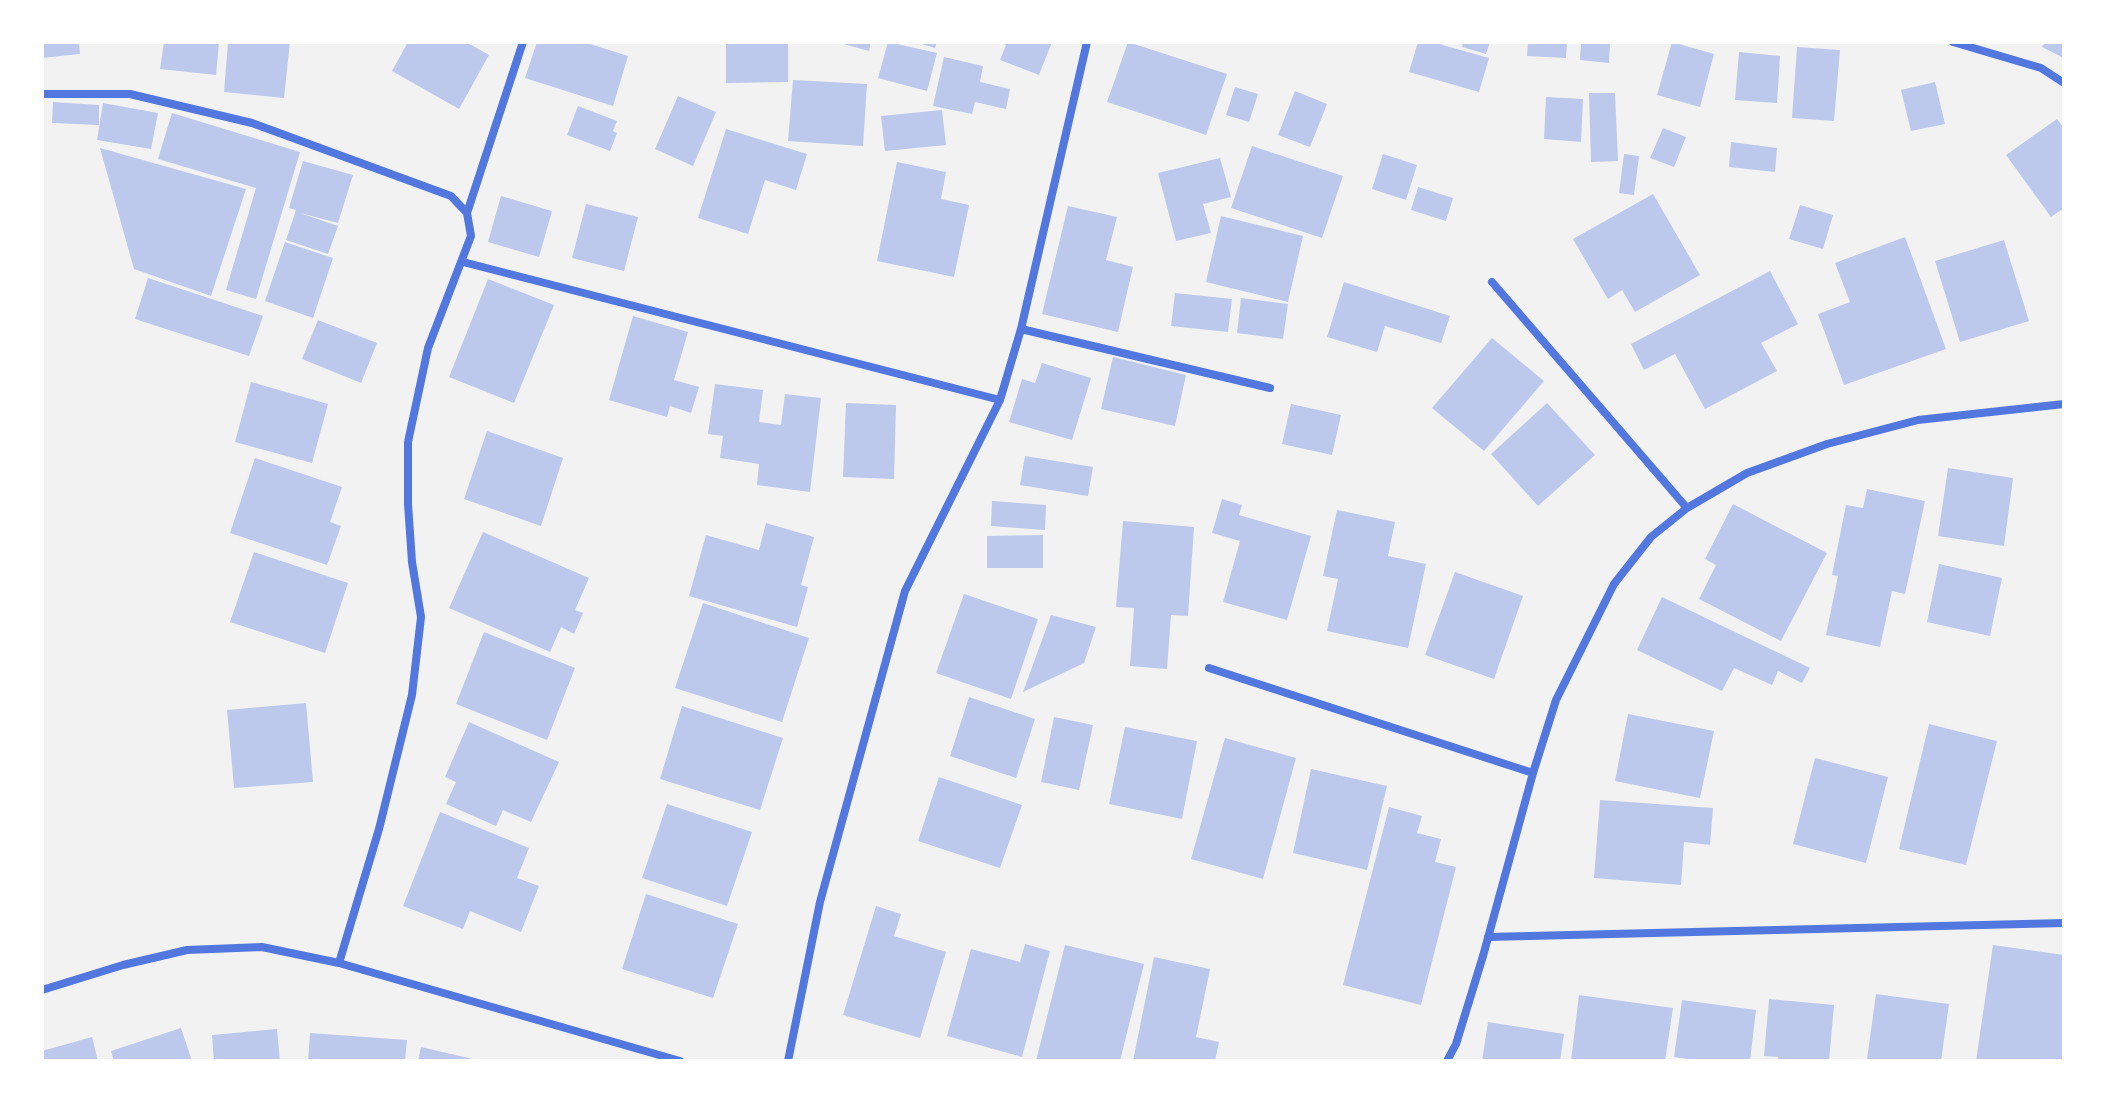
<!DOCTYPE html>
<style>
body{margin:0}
#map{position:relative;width:2106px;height:1103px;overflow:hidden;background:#f2f2f2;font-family:Overpass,sans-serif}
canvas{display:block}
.frame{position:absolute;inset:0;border:44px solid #fff;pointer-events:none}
</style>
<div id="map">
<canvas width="2106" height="1103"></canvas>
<div class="frame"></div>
</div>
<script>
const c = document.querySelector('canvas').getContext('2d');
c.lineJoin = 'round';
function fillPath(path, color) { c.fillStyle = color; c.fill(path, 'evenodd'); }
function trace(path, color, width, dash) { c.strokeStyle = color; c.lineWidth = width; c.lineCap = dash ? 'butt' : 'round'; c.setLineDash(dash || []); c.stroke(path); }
const building = new Path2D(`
 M42,42h37l1,12 -38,4z
 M164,42h55l-3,33 -56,-6z
 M228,42h62l-6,56 -60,-6z
 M408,42h58l23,13 -30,54 -67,-38z
 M537,42h47l44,14 -15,50 -88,-28z
 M726,42h62v40l-62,1z
 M836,42h35l-2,9z
 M888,42l49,11 -10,38 -49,-13z
 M915,42h22l-2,6z
 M999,42h53l-13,33 -39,-15 6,-15z
 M1128,42l99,32 -21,61 -99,-33z
 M1418,42h14l57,16 -10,34 -70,-20z
 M1463,42h27l-4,12 -24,-7z
 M1528,42h39l-1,16 -39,-2z
 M1581,42h29l-1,21 -29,-3z
 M1672,42l42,12 -14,53 -43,-12z
 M2045,42h19v16l-22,-11z
 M1797,47l43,3 -6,71 -42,-3z
 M1739,52l41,4 -3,47 -42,-3z
 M944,57l39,9 -3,16 30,7 -4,20 -31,-7 -3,12 -39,-8z
 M793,80l74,4 -4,62 -75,-5z
 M1935,82l10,42 -34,7 -10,-41z
 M1235,87l23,7 -9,28 -23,-7z
 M1295,91l32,13 -17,43 -32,-12z
 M1589,93h26l3,68 -27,1z
 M678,96l38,16 -23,54 -38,-17z
 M1546,97l37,2 -2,43 -37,-3z
 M53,102l46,3v20l-47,-2z
 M103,103l55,10 -7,36 -54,-9z
 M578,106l39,15 -4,10 4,2 -7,18 -43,-16z
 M942,110l4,35 -61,6 -4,-35z
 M172,113l128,39 -44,147 -30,-9 30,-102 -98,-29z
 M2057,119l7,9v80l-13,9 -45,-62z
 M1663,128l23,9 -12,30 -24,-9z
 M726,129l81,25 -11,36 -31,-10 -17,54 -50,-16z
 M1731,142l46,6 -2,24 -46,-5z
 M1252,146l91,30 -21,62 -91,-30z
 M100,148l146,41 -35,107 -77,-27z
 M1383,154l34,11 -11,35 -34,-11z
 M1624,154l15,2 -5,39 -15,-2z
 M1220,158l11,39 -28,7 8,29 -35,8 -18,-68z
 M303,161l50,14 -15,48 -38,-10 38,13 -10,28 -42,-14 10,-30 -7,-2z
 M897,162l49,10 -5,27 28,6 -15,72 -77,-16z
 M1418,187l35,11 -7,23 -35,-11z
 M1653,194l47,81 -65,37 -13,-22 -14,9 -35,-60z
 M501,196l51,15 -13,46 -51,-15z
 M586,204l52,13 -14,54 -52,-13z
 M1800,205l33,10 -10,34 -34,-10z
 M1068,206l49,11 -11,43 27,7 -15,65 -76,-18z
 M1221,216l82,20 -15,66 -82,-20z
 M1905,237l41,112 -102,36 -26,-71 32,-12 -15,-39z
 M2004,240l25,81 -69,21 -25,-81z
 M285,242l48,16 -20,60 -48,-17z
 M1770,271l28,53 -37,19 16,28 -72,38 -30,-55 -31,16 -13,-26z
 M148,278l115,38 -14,40 -114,-37z
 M488,279l66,26 -40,98 -65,-26z
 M1344,282l106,34 -9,27 -56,-17 -8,26 -50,-15z
 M1175,293l57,6 -4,33 -57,-6z
 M1241,298l47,6 -5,35 -46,-6z
 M633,316l55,16 -14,48 25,7 -8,26 -21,-7 -3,11 -58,-17z
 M318,320l59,23 -16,40 -59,-24z
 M1492,338l52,43 -60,70 -52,-43z
 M1113,357l73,18 -11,51 -74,-17z
 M1042,363l49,15 -19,62 -63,-18 13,-43 13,4z
 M251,382l77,22 -16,59 -77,-21z
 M715,384l48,6 -4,32 22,3 4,-31 36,4 -11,94 -53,-7 2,-21 -39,-6 3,-22 -15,-2z
 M846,403l50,2 -2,74 -51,-2z
 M1547,403l48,52 -57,51 -47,-52z
 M1291,404l50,11 -9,40 -50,-11z
 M487,431l76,27 -22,68 -77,-27z
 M1025,456l68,11 -5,29 -68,-11z
 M255,458l87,29 -12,35 11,4 -14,39 -97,-32z
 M1948,468l65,10 -9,68 -66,-10z
 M1867,489l58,12 -20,93 -13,-3 -12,56 -54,-12 12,-59 -6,-1 14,-70 17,3z
 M1222,499l20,6 -3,10 72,21 -24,84 -64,-18 17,-61 -28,-8z
 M992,501l54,4 -1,25 -54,-4z
 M1733,504l94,49 -46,88 -82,-42 17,-34 -11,-6z
 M1337,510l58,12 -7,34 38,8 -18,84 -81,-17 11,-52 -15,-3z
 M1123,521l71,6 -6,89 -17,-1 -4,54 -37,-3 4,-58 -18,-1z
 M766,523l48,14 -13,48 7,2 -11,40 -108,-31 17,-61 53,15z
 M483,532l106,46 -14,32 8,3 -9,21 -13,-7 -11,25 -101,-44z
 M1043,535v33h-56v-32z
 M254,552l94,31 -23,70 -95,-31z
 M1939,564l63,14 -12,58 -63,-14z
 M1455,572l68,24 -29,83 -69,-24z
 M964,594l74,25 -27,80 -75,-26z
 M1662,597l148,71 -8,15 -24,-12 -6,14 -38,-17 -12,23 -85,-41z
 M703,603l106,35 -27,84 -107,-34z
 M1051,615l45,12 -12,36 -61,29z
 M484,632l91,36 -28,72 -91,-36z
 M969,697l66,22 -19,59 -66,-22z
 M306,703l7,79 -79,6 -7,-78z
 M682,706l101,32 -23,72 -100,-31z
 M1628,714l86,17 -14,67 -85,-17z
 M1054,717l39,8 -14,65 -38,-8z
 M469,722l90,40 -28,60 -28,-12 -7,16 -50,-22 10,-22 -11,-5z
 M1929,724l68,17 -31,124 -67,-16z
 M1125,727l72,14 -15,78 -73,-15z
 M1225,738l71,20 -33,121 -72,-20z
 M1815,758l73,19 -22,86 -73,-19z
 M1311,769l76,17 -20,84 -74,-17z
 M939,777l83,28 -22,63 -82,-27z
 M1600,800l113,8 -3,37 -26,-3 -3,43 -87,-7z
 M667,804l85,28 -25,74 -85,-28z
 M1389,807l33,9 -5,17 24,6 -6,23 21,5 -35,138 -78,-20z
 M440,812l89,36 -12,30 22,8 -18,46 -51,-21 -7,18 -60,-23z
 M646,894l92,30 -25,74 -91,-29z
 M876,906l25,8 -7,22 52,16 -26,86 -77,-23z
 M1025,944l25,7 -28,106 -75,-21 24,-87 49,13z
 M1065,945l79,19 -24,97h-84z
 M1993,945l71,10v106h-88z
 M1154,957l56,12 -14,68 23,5 -4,19h-82z
 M1876,994l73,10 -8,57 -74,-2z
 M1579,995l94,13 -8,53h-94z
 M1769,999l65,6 -5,56h-51v-4l-14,-1z
 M1682,1000l74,10 -6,51h-49l-27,-4z
 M1488,1022l76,12 -4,27h-78z
 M181,1028l11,33h-78l-3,-10z
 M277,1029l3,32h-66l-2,-26z
 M310,1033l97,7 -2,21h-97z
 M92,1037l6,24h-56v-10z
 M421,1047l56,13v1h-59z`);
const minor = new Path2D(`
 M1953,42l88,26 23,15
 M42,94h88l122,29 199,73 16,17 4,23 -43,112 -20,94v62l4,58 9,55 -9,78 -33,134 -40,134
 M467,213l56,-171
 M463,262l537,138
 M1492,282l195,226
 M1021,329l249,59
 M1209,668l324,105
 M1488,937l576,-14
 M42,990l81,-25 64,-15 75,-3 77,16 341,98
 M788,1061l32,-159 85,-311 95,-191 21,-71 66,-287
 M1447,1061l9,-17 27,-88 50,-183 23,-73 58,-116 37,-47 36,-29 60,-35 80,-29 91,-24 146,-16`);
fillPath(building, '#bdc9ec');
trace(minor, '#5277de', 8);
</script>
